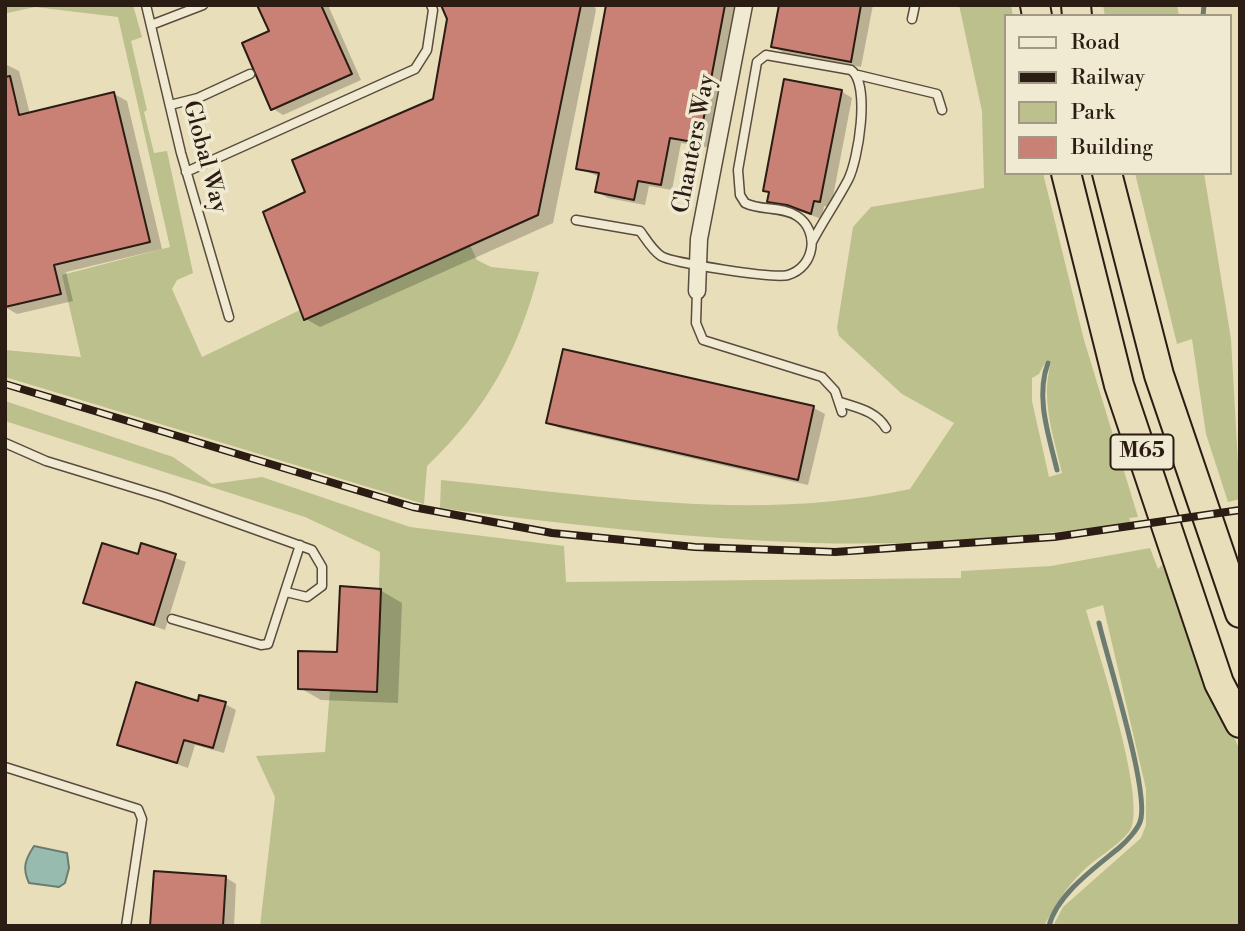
<!DOCTYPE html>
<style>
body{margin:0}
#map{position:relative;width:1245px;height:931px;overflow:hidden;background:#e9deba;font-family:"Libre Bodoni",serif}
canvas{display:block}
.frame{position:absolute;inset:0;border:7px solid #2b1c14;pointer-events:none}
.legend{position:absolute;left:1004px;top:14px;width:228px;height:161px;box-sizing:border-box;background:#f1ead2;border:2px solid #a29886;margin:0;padding:9px 12px;list-style:none;font-size:21px;color:#2b1c14}
.legend li{display:flex;align-items:center;gap:14px;height:35px}
.legend b{width:35px;border:2px solid #a29886}
</style>
<div id="map">
<canvas width="1245" height="931"></canvas>
<div class="frame"></div>
<ul class="legend">
<li><b style="height:9px;background:#f1ead2"></b>Road</li>
<li><b style="height:9px;background:#2b1c14"></b>Railway</li>
<li><b style="height:19px;background:#bbc08c"></b>Park</li>
<li><b style="height:19px;background:#ca8175"></b>Building</li>
</ul>
</div>
<script>
const c = document.querySelector('canvas').getContext('2d');
c.lineJoin = 'round';
function fillPath(path, color) { c.fillStyle = color; c.fill(path, 'evenodd'); }
function trace(path, color, width, dash) { c.strokeStyle = color; c.lineWidth = width; c.lineCap = dash ? 'butt' : 'round'; c.setLineDash(dash || []); c.stroke(path); }
function write(font, color, halo, rows, align = 'center') {
  c.font = font + ' "Libre Bodoni",serif'; c.lineWidth = 7; c.setLineDash([]); c.textBaseline = 'middle'; c.strokeStyle = halo; c.fillStyle = color; for (const [text, x, y, turn = 0] of rows) {
    c.save(); c.translate(x, y); c.rotate((+turn || 0) * Math.PI / 180); c.textAlign = isNaN(turn) ? turn : align; if (halo) c.strokeText(text, 0, 0); c.fillText(text, 0, 0); c.restore();
  }
}
const green = new Path2D(`
 M7,5h126l9,32 -11,4 16,69 -3,2 10,41 13,-2 26,122 -16,7 -5,9 30,68 98,-47 5,10 165,-75 7,15 14,7 48,5c-21,80 -52,137 -112,194l-3,38 -419,-127v-27l76,7 -19,-82 108,-28 -52,-230 -83,-10 -28,6z
 M959,5h52l2,11h-8v157h38l41,167 54,177 -9,1 2,5c-104,14 -211,23 -317,20 -125,-4 -249,-19 -374,-35l1,-28c155,15 315,43 469,9l44,-66 -52,-29 -63,-58 -2,-8 16,-101 18,-20 113,-19 -2,-77zM1046,361l5,2c-11,37 3,74 11,110l-13,4 -17,-76v-23l7,-4z
 M1103,5h74l2,11h-74z
 M1135,173h69l27,166 9,160 -12,3 -22,-68 -14,-95 -15,5z
 M5,401l168,56 39,27 50,-7 148,50 154,19 2,36 395,-4v-7l90,-5 99,-18 8,21 4,-4 78,186v175h-187l10,-19 78,-69 5,-13v-36l-43,-184 -17,5c10,36 64,197 43,222 -13,16 -34,26 -48,41 -16,16 -27,34 -37,53h-784l15,-129 -19,-41 69,-4 5,-62 46,1 4,-139 -75,-35 -300,-96z`);
const water = new Path2D(`
 M34,846l33,7 2,15 -4,15 -6,4 -30,-4c-7,-15 -4,-23 5,-37z`);
const shadow = new Path2D(`
 M259,5h69l33,75 -78,35 -11,-7 -1,-76z
 M443,5h151l2,5 -43,213 -233,104 -14,-8 1,-126 128,-93 14,-81z
 M608,5h127l-25,143 -29,-5 -9,47 -23,-4 -4,19 -37,-7 -11,-6 3,-15 -22,-9z
 M781,5h92l-12,62 -77,-14 -11,-7z
 M5,64l14,7 11,43 84,-20 13,7 35,148 -96,23 7,29 -56,13 -12,-7z
 M841,91l11,7 -21,109 -7,-1 -2,13 -53,-18 1,-8 -5,-3z
 M564,351l250,57 11,6 -17,71 -249,-57 -11,-6z
 M142,545l44,17 -21,68 -79,-28 53,-46z
 M380,590l22,13 -4,100 -77,-3 -21,-12 39,-34z
 M199,703l26,1 11,6 -12,43 -29,-8 -7,23 -69,-24z
 M225,877l11,7 -2,42h-82z`);
const stream = new Path2D(`
 M1203,16l1,-11
 M1048,363c-13,34 1,73 9,107
 M1049,926c8,-32 47,-59 71,-79 7,-6 17,-17 20,-25 11,-27 -33,-164 -41,-199`);
const building = new Path2D(`
 M257,5h64l31,69 -81,36 -29,-67 27,-12z
 M441,5h140l-43,210 -234,105 -41,-108 42,-20 -13,-32 141,-61 14,-80z
 M606,5h119l-26,138 -29,-5 -9,47 -23,-4 -4,19 -39,-8 4,-19 -23,-4z
 M779,5h82l-10,57 -80,-15z
 M10,76l9,39 95,-23 36,150 -96,23 7,29 -56,13v-230z
 M784,79l58,11 -22,112 -6,-1 -3,13 -24,-9 -20,-3 2,-10 -6,-1z
 M563,349l251,57 -16,74 -252,-57z
 M102,543l36,11 3,-11 35,11 -22,71 -71,-22z
 M340,586l41,3 -4,103 -79,-3v-38l39,1z
 M136,682l62,19 1,-6 27,7 -13,46 -29,-8 -7,23 -60,-18z
 M154,871l72,5 -3,50h-73z`);
const service = new Path2D(`
 M146,5l35,148 48,164
 M912,19l3,-14
 M151,25l52,-20
 M858,75l79,19 5,16
 M170,105l28,-7 52,-24
 M186,172l229,-103 12,-19 6,-40 -2,-5
 M576,220l64,11c6,8 12,19 21,25 11,7 114,23 127,19 27,-8 32,-44 9,-59 -15,-10 -36,-5 -52,-13l-5,-8 -2,-25 19,-108 9,-7 85,15c20,14 7,91 -3,110 -11,21 -25,41 -36,62
 M697,291l-1,32 7,17 119,37 13,14 7,21
 M840,402c18,6 36,9 46,26
 M5,443l41,18 118,36 148,53 10,17v19l-15,11 -21,-5
 M172,619l89,26 7,-1 32,-99
 M5,767l133,42 4,10 -16,107`);
const minor = new Path2D(`
 M697,291l2,-52 45,-234`);
const motorway = new Path2D(`
 M1035,5l2,11
 M1076,5l1,11
 M1066,173l53,212 100,298 21,40
 M1107,173l52,202 81,238`);
const rail = new Path2D(`
 M5,384l408,123 139,26 143,14 140,5 219,-15 186,-27`);
const shields = [
 [1142,452,63]
];
const shieldNames = [
 ["M65",1142,452]
];
const streetNames = [
 ["Chanters Way",695,144,-79],
 ["Global Way",204,157,75]
];
fillPath(green, '#bbc08c');
fillPath(water, '#97bcaf');
trace(water, '#6c7c71', 2);
fillPath(shadow, '#0003');
trace(stream, '#6c7c71', 5);
fillPath(building, '#ca8175');
trace(building, '#2b1c14', 2);
trace(service, '#5a4c3e', 11);
trace(minor, '#5a4c3e', 19);
trace(motorway, '#2b1c14', 32);
trace(service, '#f1ead2', 8);
trace(minor, '#f1ead2', 16);
trace(motorway, '#e9deba', 28);
trace(rail, '#2b1c14', 8);
trace(rail, '#f1ead2', 5, [16]);
for (const [x, y, w] of shields) { const box = new Path2D(); box.roundRect(x - w / 2, y - 17.5, w, 35, 5); c.fillStyle = '#f1ead2'; c.fill(box); trace(box, '#2b1c14', 2); }
write('bold 21px', '#2b1c14', null, shieldNames);
write('23px', '#2b1c14', '#f1ead2', streetNames);
</script>
